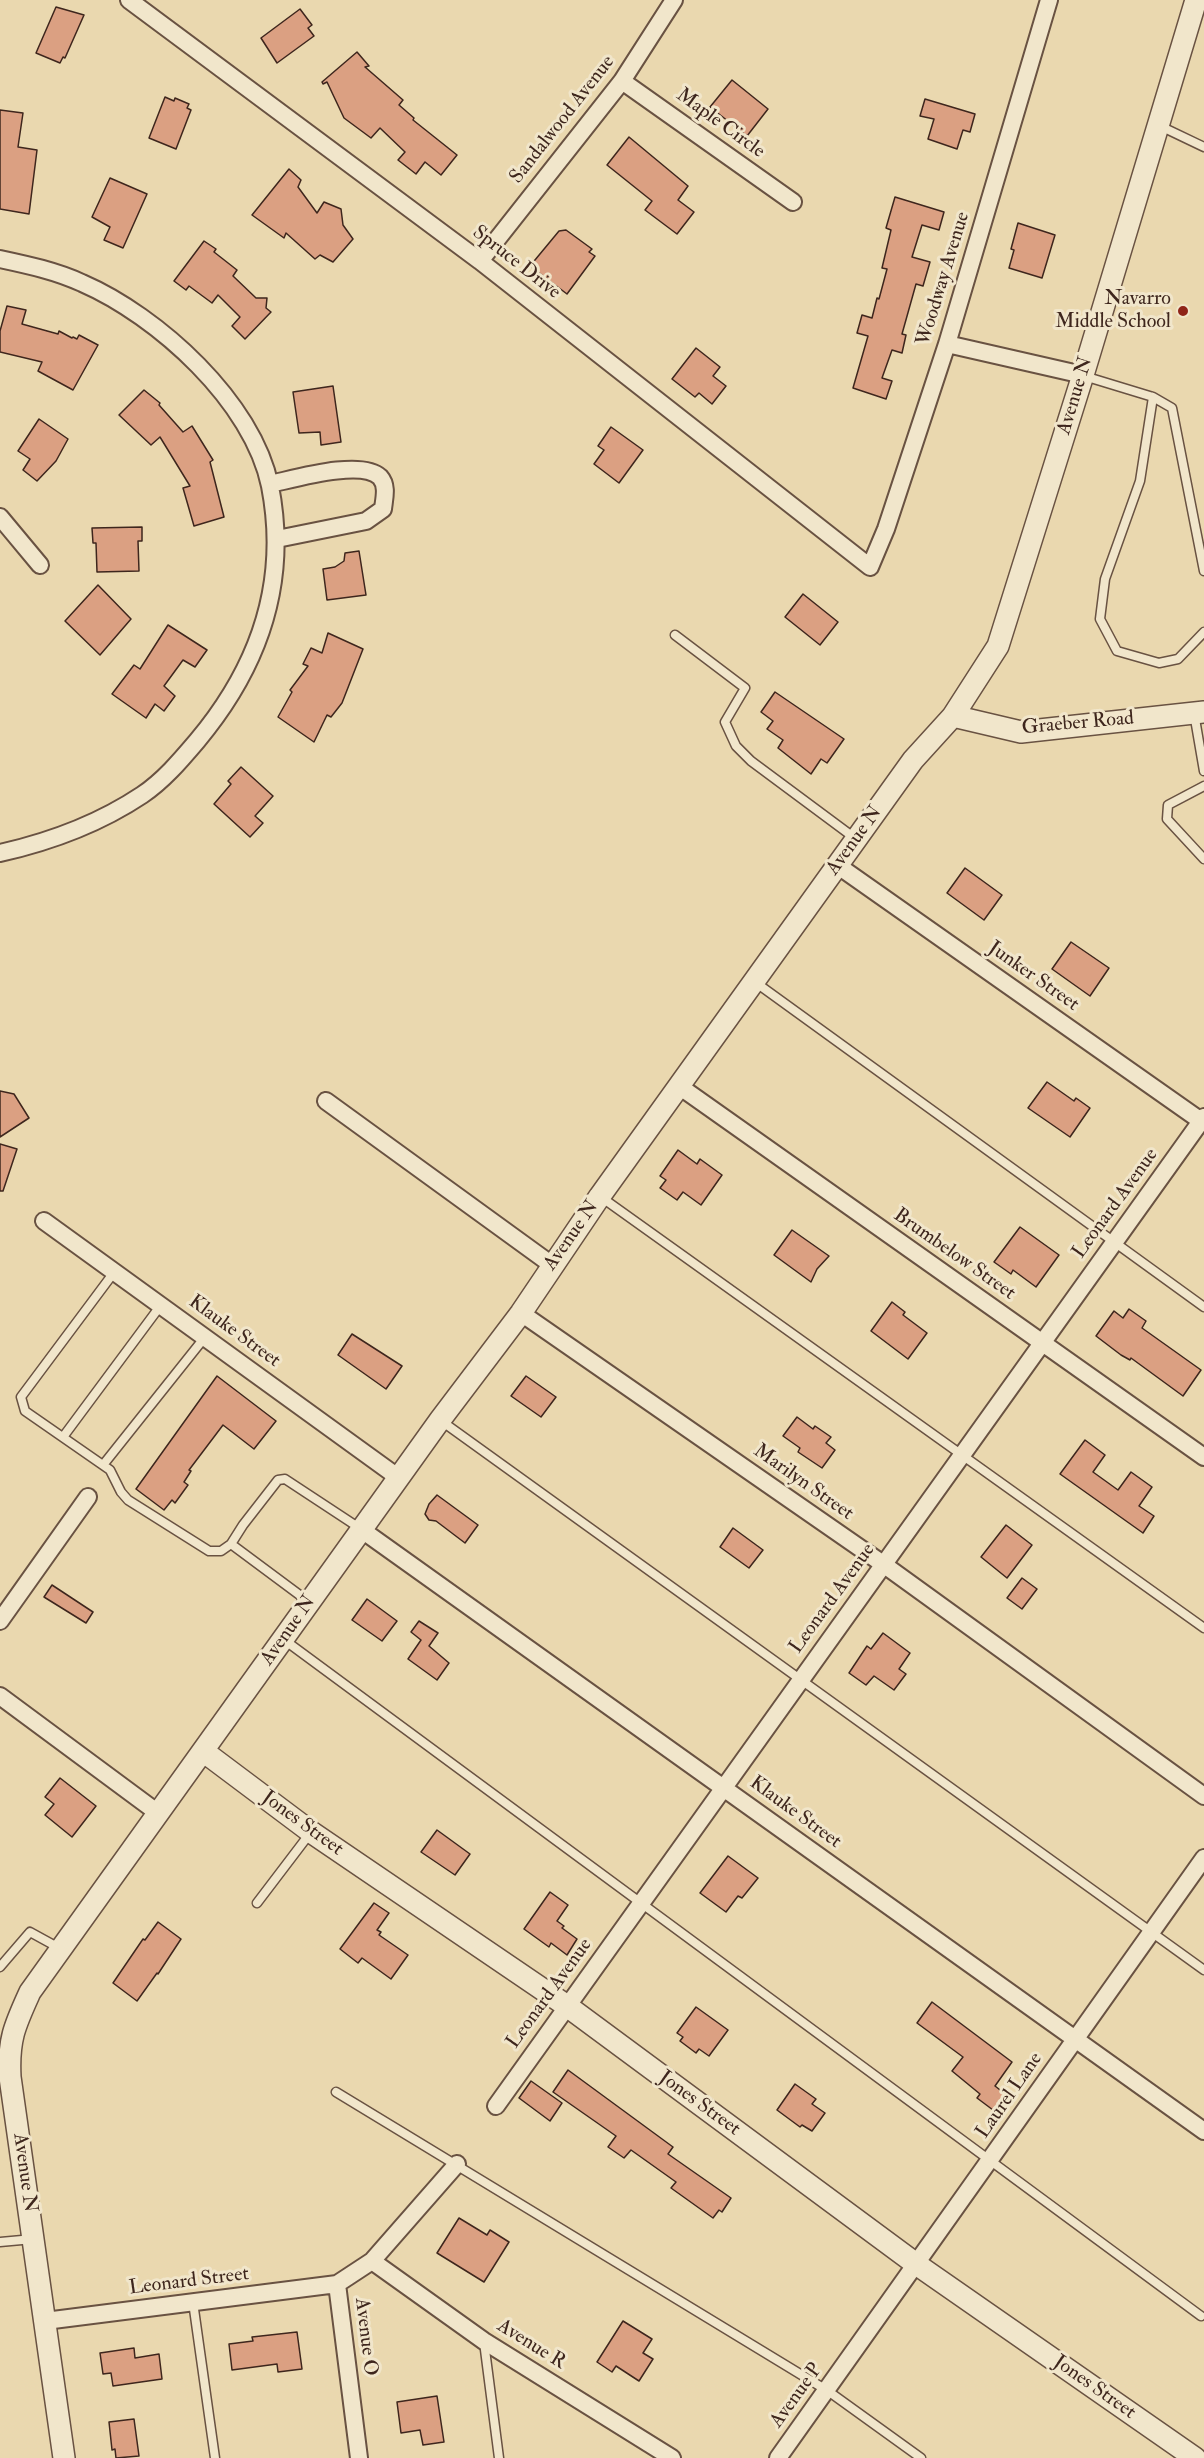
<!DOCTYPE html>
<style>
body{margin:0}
canvas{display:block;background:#ead8af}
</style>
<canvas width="1204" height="2458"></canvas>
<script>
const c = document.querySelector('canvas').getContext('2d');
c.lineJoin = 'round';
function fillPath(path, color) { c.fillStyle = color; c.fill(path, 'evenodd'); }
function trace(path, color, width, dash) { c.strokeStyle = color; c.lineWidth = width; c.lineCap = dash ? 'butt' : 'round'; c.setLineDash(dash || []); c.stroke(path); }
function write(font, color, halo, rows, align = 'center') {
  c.font = font + ' "IM FELL Double Pica",serif'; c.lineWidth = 6; c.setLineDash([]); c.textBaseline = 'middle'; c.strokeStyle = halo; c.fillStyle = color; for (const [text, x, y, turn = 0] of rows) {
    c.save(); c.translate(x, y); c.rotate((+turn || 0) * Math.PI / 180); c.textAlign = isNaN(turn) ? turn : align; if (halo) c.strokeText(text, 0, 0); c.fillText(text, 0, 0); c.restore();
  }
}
const building = new Path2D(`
 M56,7l28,8 -19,43 -2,-1 -3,6 -24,-10z
 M300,9l12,16 -4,3 6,8 -37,27 -16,-25z
 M357,52l12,14 -4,1 38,33 -4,5 15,13 -1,2 44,35 -16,20 -16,-13 -9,12 -18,-14 7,-8 -25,-24 -9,10 -27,-20 -17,-36 -4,2 -1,-2z
 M732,80l36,29 -21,27 -37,-29z
 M165,97l9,4 1,-3 14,6 -2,4 4,2 -15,39 -27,-11z
 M925,99l50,15 -5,18 -7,-2 -6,19 -29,-10 6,-20 -14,-3z
 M0,110l23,3 -5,34 19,3 -8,64 -29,-5z
 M629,137l59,49 -10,14 16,12 -17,22 -32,-24 7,-9 -45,-36z
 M289,169l12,11 -3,7 19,26 7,-11 17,7 2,16 10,14 -20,23 -13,-7 -5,4 -29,-26 -2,5 -32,-23z
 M110,178l37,16 -24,54 -19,-8 6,-13 -18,-10z
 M895,197l49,15 -5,18 -17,-5 -10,32 18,5 -7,24 -7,-2 -14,50 4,1 -4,18 -10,-3 -10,28 10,3 -6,18 -33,-11 15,-52 -11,-3 5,-18 10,3 5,-20 2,1 8,-30 -5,-1 9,-38 -5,-2z
 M1018,223l37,12 -13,43 -33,-10 5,-18 -3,-1z
 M566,230l26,19 -3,3 6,4 -28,38 -37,-28 29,-35z
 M204,241l12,8 -2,3 23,18 -4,6 23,22h11l-1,10 5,4 -26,27 -13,-13 8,-9 -22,-22 -6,8 -23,-17 -3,4 -12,-9z
 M7,306l19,4 -4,14 36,10 1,-3 13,7 1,-1 4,2 2,-4 19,10 -25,45 -35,-19 4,-9 -42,-10v-21z
 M696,348l24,19 -7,9 13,10 -14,18 -13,-11 -4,4 -23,-18z
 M333,386l8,56 -20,3 -1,-13 -21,1 -6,-41z
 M144,390l16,13 -1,2 24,27 9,-6 21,34 -3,2 14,55 -30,9 -11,-38 7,-2 -30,-49 -9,8 -32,-30z
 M39,419l29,20 -12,22 -19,20 -14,-11 7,-11 -12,-8z
 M611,427l32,23 -24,33 -25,-19 10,-14 -6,-4z
 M142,527v14h-4l1,30 -42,1 -1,-29h-3l-1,-15z
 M359,551l7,44 -39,5 -4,-31 12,-2 9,-6 1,-8z
 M98,585l33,34 -31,36 -35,-34z
 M803,594l35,28 -18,23 -35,-28z
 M168,625l39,25 -12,17 -12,-7 -19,26 11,10 -11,15 -9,-7 -9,14 -34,-24 22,-29 6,4z
 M328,633l35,16 -21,54 -11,14 -4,-2 -13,27 -36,-25 14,-25 -2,-2 18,-24 -5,-2 8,-16 11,5z
 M775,692l69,47 -17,24 -6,-4 -10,15 -33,-26 5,-8 -16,-11 6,-8 -12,-9z
 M241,767l32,29 -18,20 8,7 -13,14 -36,-33 17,-20 -3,-3z
 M965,868l37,27 -18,25 -37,-27z
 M1071,942l38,26 -19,28 -38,-27z
 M1047,1082l27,19 2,-3 14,10 -20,29 -42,-29z
 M0,1091l14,3 15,24 -29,19z
 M0,1144l17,5 -14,42h-3z
 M678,1150l19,14 3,-5 22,16 -21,30 -18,-13 -6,8 -17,-12 6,-8 -6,-4z
 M1020,1227l39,28 -23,32 -23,-17 -2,4 -17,-12z
 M792,1230l37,26 -12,13 -6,13 -37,-27z
 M892,1302l13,10 -2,3 24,18 -19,26 -37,-28z
 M1129,1309l17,12 -4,7 59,42 -18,26 -52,-38 -1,2 -9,-5 -25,-19 18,-25 9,7z
 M352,1334l50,32 -16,23 -48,-34z
 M217,1376l59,45 -22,28 -31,-24 -34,45 2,1 -7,11 4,3 -13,18 -3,-3 -8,10 -28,-21z
 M526,1376l30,21 -15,20 -30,-21z
 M797,1417l16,12 2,-3 16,11 -5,6 9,7 -13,18 -24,-16 2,-4 -17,-12z
 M1085,1440l20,15 -12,17 25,18 13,-18 21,15 -13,19 15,10 -11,17 -83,-59z
 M437,1495l41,30 -13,18 -29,-22 -7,-1 -4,-6 4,-10z
 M1006,1525l26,20 -25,33 -26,-21z
 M733,1528l30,22 -14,18 -29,-21z
 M1022,1578l15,11 -15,20 -15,-11z
 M52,1585l41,27 -7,11 -42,-26z
 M367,1599l30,22 -15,20 -30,-21z
 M419,1621l19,12 -9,13 20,17 -12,17 -29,-21 13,-19 -10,-8z
 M883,1633l27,20 -11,16 7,5 -12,16 -20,-14 -8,9 -17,-12 18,-27 4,3z
 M60,1778l36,28 -24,31 -27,-22 9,-11 -9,-7z
 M437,1830l33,24 -15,21 -34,-23z
 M728,1856l30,22 -16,20 -4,-2 -12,16 -26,-19z
 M550,1892l18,13 -11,16 7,5 -2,2 15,11 -10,16 -16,-12 -2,4 -25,-18z
 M374,1903l15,10 -12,17 4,2 -2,3 29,20 -17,24 -29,-21 -4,5 -18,-14z
 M158,1922l23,17 -23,35 -1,-1 -20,28 -24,-18 30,-44 2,1z
 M932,2002l80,60 -17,24 14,11 -12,16 -20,-15 3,-4 -28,-23 11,-14 -46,-34z
 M696,2007l32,23 -19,26 -10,-7 -3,4 -16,-12 3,-4 -6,-4z
 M568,2070l105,77 -5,7 63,44 -9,14 -3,-2 -6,8 -42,-30 5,-6 -45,-32 -7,8 -16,-11 8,-11 -63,-44z
 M531,2081l31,22 -12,18 -31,-23z
 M795,2084l21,15 -4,5 13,9 -13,18 -10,-6 -2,2 -23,-17z
 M459,2218l28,17 3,-5 19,12 -25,40 -47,-29z
 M623,2321l29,18 -9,14 10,6 -14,22 -23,-15 -4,6 -15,-10z
 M297,2332l5,37 -24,3 -1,-8 -45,6 -3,-26 24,-3 -1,-4z
 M134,2348l1,10 24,-4 3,25 -49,7 -2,-13 -8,1 -3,-21z
 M437,2396l7,46 -21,3 -3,-15 -19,3 -4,-31z
 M134,2419l5,37 -23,2 -1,-9 -3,1 -3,-28z`);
const service = new Path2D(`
 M1158,125l46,22
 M1084,376l69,21
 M1204,571l-32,-163 -19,-11 -13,84 -35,98 -5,40 17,32 42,12 19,-4 26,-27
 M675,635l70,53 -20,34 11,24 15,15 105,78
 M1194,713l10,58
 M1204,786l-36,19 -1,14 37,40
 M755,982l449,325
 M601,1197l603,431
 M115,1271l-94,126 4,14 85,59 11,22 7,8 81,51h12l10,-7
 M440,1420l764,550
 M63,1437l98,-132
 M103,1465l102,-128
 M309,1602l-78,-58 12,-19 35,-45 7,-1 76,50
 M283,1639l918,677
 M257,1903l54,-71
 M0,1967l30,-35 31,17
 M336,2092l492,299 93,67
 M0,2242l33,-3
 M193,2302l22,156
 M484,2342l15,116`);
const minor = new Path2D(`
 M129,0l351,261 390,306 16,-38 61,-185 102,-344
 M622,81l171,121
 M0,259c28,6 56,12 82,24 76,33 171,119 188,203 19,97 -11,181 -73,255 -17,20 -34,40 -55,54 -42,28 -93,47 -142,58
 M480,261l142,-180 52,-81
 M947,344l136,31
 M270,484c24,-5 91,-25 110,-7 8,9 4,22 3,32l-17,12 -89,18
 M0,517l40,48
 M837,865l367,258
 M679,1086l525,371
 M326,1101l226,164
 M44,1221l355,257
 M521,1313l362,251 321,232
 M362,1530l842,601
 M0,1621l88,-124
 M0,1696l158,117
 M496,2106l708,-989
 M372,2261l112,80 188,117
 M45,2321l292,-37
 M359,2458l-22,-174 35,-23 85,-97
 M778,2458l426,-600`);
const tertiary = new Path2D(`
 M953,716l68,16 183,-20
 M203,1751l108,81 256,174 349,258 279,194
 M64,2458l-54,-381c-2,-38 5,-52 20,-85l410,-572 81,-107 79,-117 313,-436 40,-44 45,-70 85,-271 113,-375`);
const markers = [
 [1183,311,6,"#8f2418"]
];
const streetNames = [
 ["Sandalwood Avenue",563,120,-52],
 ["Maple Circle",720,124,36],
 ["Spruce Drive",516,263,38],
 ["Woodway Avenue",944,279,-73],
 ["Avenue N",1076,396,-73],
 ["Graeber Road",1078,724,-5],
 ["Avenue N",855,841,-54],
 ["Junker Street",1033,977,35],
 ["Leonard Avenue",1116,1204,-54],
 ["Avenue N",572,1236,-55],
 ["Brumbelow Street",954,1255,35],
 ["Klauke Street",234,1332,36],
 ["Marilyn Street",803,1483,35],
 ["Leonard Avenue",833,1599,-54],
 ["Avenue N",289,1631,-55],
 ["Klauke Street",795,1813,36],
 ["Jones Street",302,1824,36],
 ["Leonard Avenue",550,1994,-54],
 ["Laurel Lane",1010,2096,-55],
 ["Jones Street",699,2104,36],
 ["Avenue N",24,2173,82],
 ["Leonard Street",189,2282,-7],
 ["Avenue O",365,2337,83],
 ["Avenue R",531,2345,32],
 ["Jones Street",1094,2388,35],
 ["Avenue P",797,2396,-54]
];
const poiNames = [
 ["Navarro",1171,300],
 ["Middle School",1171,323]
];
fillPath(building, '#dba082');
trace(building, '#3e261d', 1.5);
trace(service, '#695242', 11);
trace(minor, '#695242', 20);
trace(tertiary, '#695242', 24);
trace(service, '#f1e6cb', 8);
trace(minor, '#f1e6cb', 16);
trace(tertiary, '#f1e6cb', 21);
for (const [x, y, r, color] of markers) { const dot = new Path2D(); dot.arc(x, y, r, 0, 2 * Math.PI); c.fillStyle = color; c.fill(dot); trace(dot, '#f1e6cb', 2); }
write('20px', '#3e261d', '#f1e6cb', streetNames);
write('20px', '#3e261d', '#f1e6cb', poiNames, 'right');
</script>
